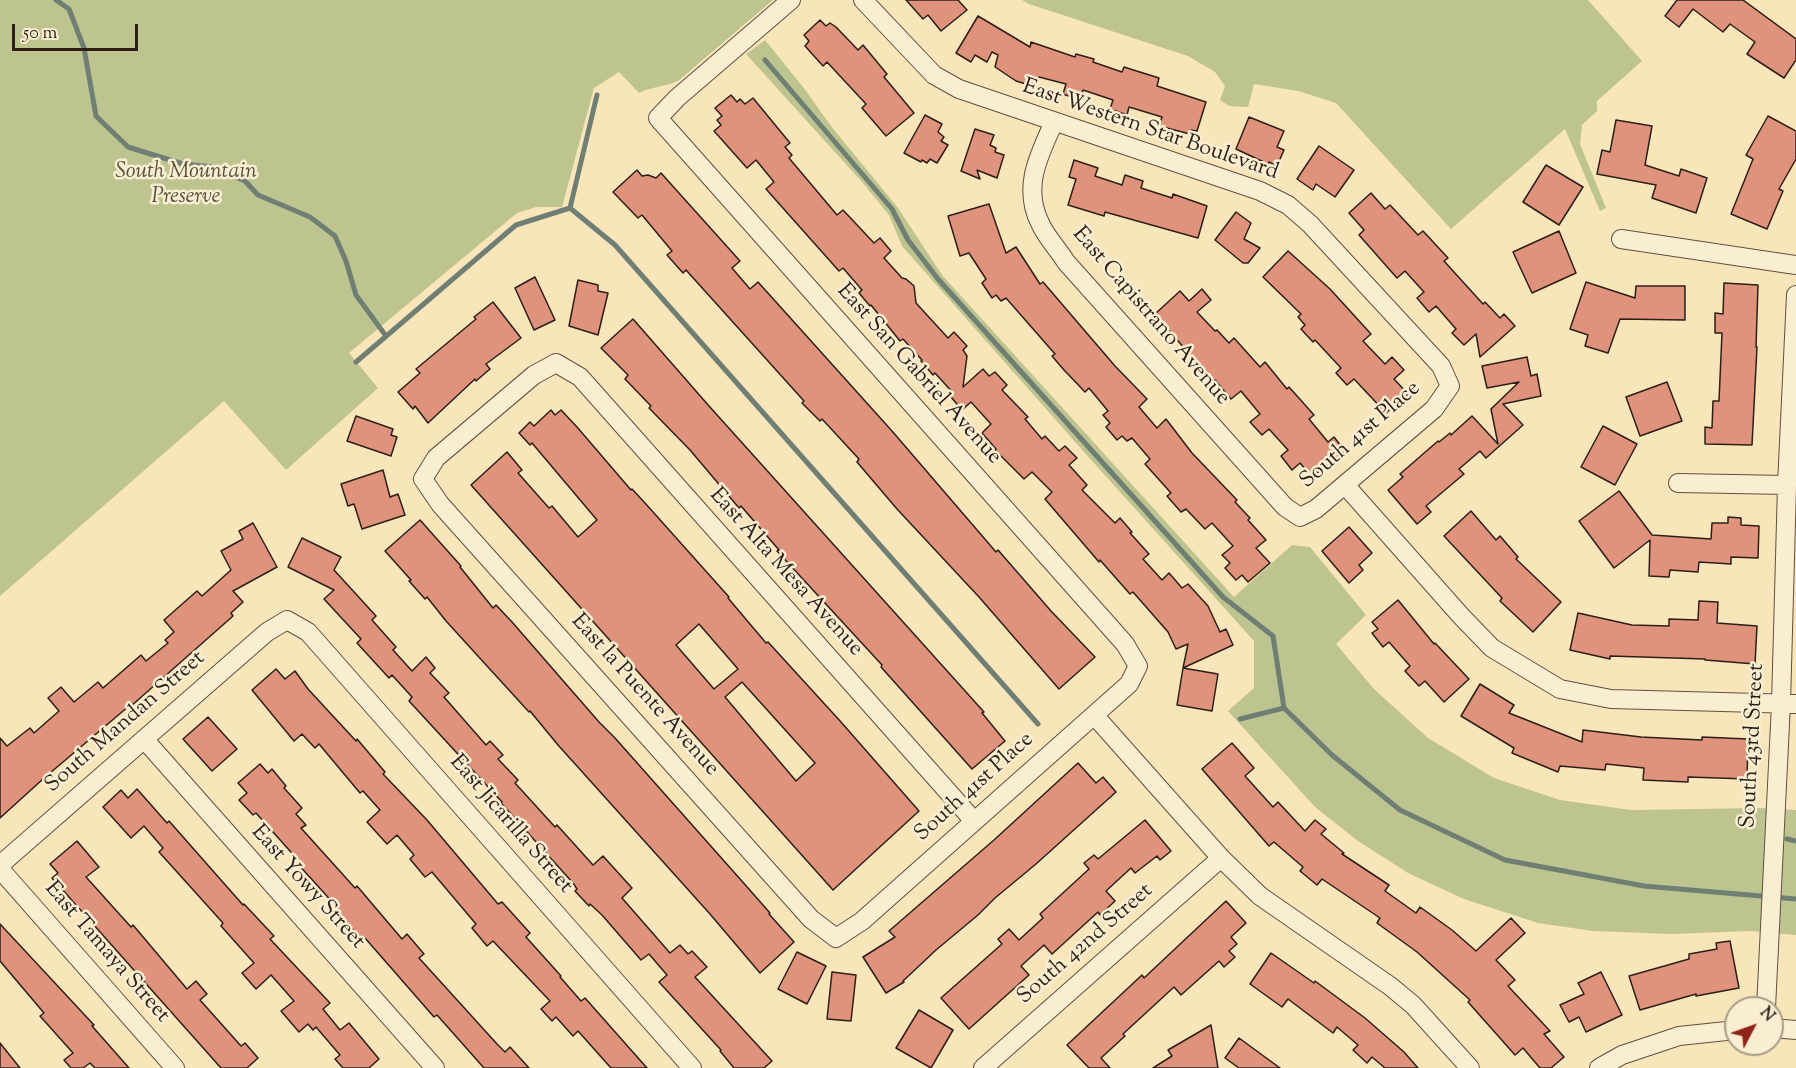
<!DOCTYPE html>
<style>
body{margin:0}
#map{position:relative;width:1796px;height:1068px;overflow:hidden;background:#f8e5b9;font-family:"Sorts Mill Goudy",serif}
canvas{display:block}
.north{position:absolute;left:1724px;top:996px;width:60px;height:60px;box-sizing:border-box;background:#faeed2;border:2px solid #a89b88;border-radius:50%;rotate:49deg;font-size:16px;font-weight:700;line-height:24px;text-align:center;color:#2d1f18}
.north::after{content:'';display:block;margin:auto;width:21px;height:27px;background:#8f2418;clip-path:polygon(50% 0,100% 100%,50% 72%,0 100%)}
.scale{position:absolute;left:12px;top:24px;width:126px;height:27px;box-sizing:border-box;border:3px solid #2d1f18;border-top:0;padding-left:8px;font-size:18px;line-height:21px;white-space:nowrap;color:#2d1f18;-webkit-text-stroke:4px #faeed2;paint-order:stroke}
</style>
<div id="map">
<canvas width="1796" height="1068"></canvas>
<div class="north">N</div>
<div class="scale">50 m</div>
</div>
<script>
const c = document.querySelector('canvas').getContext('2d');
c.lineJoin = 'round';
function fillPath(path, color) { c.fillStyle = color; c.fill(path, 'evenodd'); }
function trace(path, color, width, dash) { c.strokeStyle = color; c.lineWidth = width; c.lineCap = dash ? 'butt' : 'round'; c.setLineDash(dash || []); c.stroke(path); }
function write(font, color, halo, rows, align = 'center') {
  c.font = font + ' "Sorts Mill Goudy",serif'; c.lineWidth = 5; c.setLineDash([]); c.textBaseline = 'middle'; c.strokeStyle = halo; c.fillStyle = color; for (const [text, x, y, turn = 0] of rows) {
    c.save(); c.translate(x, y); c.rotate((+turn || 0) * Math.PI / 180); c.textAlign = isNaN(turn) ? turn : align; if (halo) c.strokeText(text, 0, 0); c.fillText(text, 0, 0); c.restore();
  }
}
const green = new Path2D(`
 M0,0h773l-95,81c-13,6 -29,6 -39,12l-20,-21 -25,16 -32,119h-26l-19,6 -168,140 29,35 -92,82 -62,-69 -224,195z
 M1022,0h566l54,61 -45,40v10l-15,14 -2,19 26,64 -6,3 -35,-82 -114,100 -115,-126 -38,-12 -44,-7 -6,23 -19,-1 -9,-6 5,-14 -10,-14 -27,-16 -159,-52z
 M765,40l38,47 28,39 67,82 44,67 292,322 58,-52 18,2 56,68 -30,29 38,45 54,49 66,40 66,22 71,10 128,-2 37,2v125l-46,-4 -79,3 -78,-3 -55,-8 -74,-24 -56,-26 -50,-32 -43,-34 -87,-96 26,-23v-47l-169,-188 -183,-207 -13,-31 -26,-32 -117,-129z`);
const stream = new Path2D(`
 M56,0l13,9 15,39 12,68 32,31 55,17 30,3 32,14 13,14 52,22 25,19 11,25 10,34 30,41
 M765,60l127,149 16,31 30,39 285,318 50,39 11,72 48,47 68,55 105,50 139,26 152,13
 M570,208l27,-113
 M356,362l160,-137 54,-17 45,37 423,479
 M1240,719l44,-11
 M1787,839l9,2`);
const building = new Path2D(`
 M906,0h52l9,10 -26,21 -13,-16 -5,4z
 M1677,0h66l53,39v21l-12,18 -37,-24 8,-12 -25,-18 -7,8 -30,-23 -14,18 -14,-11z
 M978,16l52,31 1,-5 44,15 1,-3 18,5 -1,3 29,10 2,-5 35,11 -2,8 49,16 -9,29 -6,-1 -1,4 -31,-8 3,-9 -33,-10 -2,8 -17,-6 3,-9 -30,-10 -3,10 -17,-6 3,-10 -27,-7 -3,10 -20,-6 -21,-14 3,-12 -6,-3 -5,10 -12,-7 -4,7 -15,-9z
 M820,20l6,6 4,-3 6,4 22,23 5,-5 24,29 -3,3 30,36 -28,23 -24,-28 4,-4 -39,-42 -4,4 -18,-20 4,-5 -5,-6z
 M731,95l6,7 3,-3 5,5 8,-6 37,45 -5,4 7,8 -3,3 48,57 6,-5 31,33 6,-5 11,13 -7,7 18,20 4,1 8,7 2,17 32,35 6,-6 13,14 -4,4 4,6 -4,31 20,-18 6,7 6,-4 12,13 -5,5 26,27 -3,2 17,20 3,-3 14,15 6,-5 12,12 -8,7 18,20 -5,5 33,33 5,-5 12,14 -2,1 19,21 -6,5 19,21 7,-7 13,15 6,-4 20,22 12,26 6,-3 7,16 -50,23 5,-24 -12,5 -8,-17 -35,-40 -3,2 -30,-34 -1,2 -54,-63 7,-7 -20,-20 -8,7 -29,-29 1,-1 -14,-16 9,-9 -20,-22 -9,8 -11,-13 3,-3 -19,-21 -2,2 -12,-14 1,-1 -19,-21 -3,2 -29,-36 -1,1 -11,-13 3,-3 -19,-22 -4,3 -73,-82 8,-7 -18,-22 -9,8 -33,-37 7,-6 -4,-5 5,-4 -7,-8z
 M925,115l17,9 -4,8 6,5 -3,4 7,4 -11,18 -7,-4 -3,4 -5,-3 -1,2 -17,-9z
 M1768,116l28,15v28l-17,30 4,2 -16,38 -36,-15 22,-55 -7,-4z
 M1249,117l35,14 -7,16 7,3 -7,16 -8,-4 -1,2 -32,-15z
 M1616,120l36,6 -7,39 34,11 2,-7 26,9 -11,35 -44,-15 4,-13 -59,-11 5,-24 8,2z
 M975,129l19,6 -4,10 6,3 -1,4 9,3 -7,23 -20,-8 3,9 -19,-8z
 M1319,146l35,24 -19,27 -19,-13 -3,6 -16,-11z
 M1074,160l24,8 -3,8 27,9 3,-10 18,6 -2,7 31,10 1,-4 34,12 -9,32 -93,-26 -1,4 -36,-11 8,-26 -7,-2z
 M1546,165l37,22 -24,38 -36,-23z
 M637,170l5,6 6,-1 8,3 5,-5 79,88 -8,7 18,21 8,-7 134,149 104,121 2,-2 53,61 44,46 -36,32 -80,-92 -82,-88 -40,-47 2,-3 -37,-40 -2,2 -18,-18 2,-2 -118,-131 -3,3 -16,-18 5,-4 -30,-36 -4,3 -25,-26z
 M1371,193l14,16 5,-4 28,30 5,-4 25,27 -4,3 39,43 2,-2 15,16 4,-4 11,12 -35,31 -4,-23 -12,11 -12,-12 4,-4 -20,-23 -7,6 -12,-14 7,-6 -19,-21 -8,7 -38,-43 5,-5 -15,-17z
 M989,204l17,49 10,-6 24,37 3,-2 72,84 32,33 -8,8 18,21 9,-9 26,34 45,47 -2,2 15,16 -2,2 18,20 -10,8 14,15 -22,19 -6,-7 -6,5 -11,-12 5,-5 -8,-8 11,-9 -21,-23 -7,6 -19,-20 -5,3 -14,-16 4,-3 -26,-29 5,-5 -18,-21 -5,3 -5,-5 -5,4 -11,-13 4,-4 -7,-8 5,-4 -19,-23 -4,4 -21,-22 -12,-14 3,-2 -49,-56 -5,3 -5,-6 -4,3 -10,-15 4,-4 -17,-26 -9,3 -12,-40z
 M1236,212l15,11 -7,16 16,9 -12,15h-5l-28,-23z
 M1559,231l17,42 -44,20 -19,-41z
 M1288,251l42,38 41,45 -8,7 22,23 7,-7 12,13 -10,9 14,15 -22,19 -32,-34 -7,6 -11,-12 5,-5 -26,-28 -2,2 -12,-13 4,-4 -7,-8 3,-3 -38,-37z
 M535,277l20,43 -21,10 -19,-42z
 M578,280l20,5v6l10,2 -10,42 -29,-9z
 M1586,282l49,16 1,-12h49v34l-65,-1 -12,34 -23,-7 3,-11 -18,-6z
 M1724,283l34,2 -2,62h1l-5,98 -47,-1v-17l7,1 1,-27h6l3,-68h-7v-20l8,1z
 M1202,289l9,11 -14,12 18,19 2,-1 12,13 5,-5 26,29 5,-5 22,27 2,-2 25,28 -5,4 19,23 6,-5 11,14 -33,26 -12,-14 -8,7 -11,-14 7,-6 -19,-21 -7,6 -12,-13 10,-8 -19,-23 -10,8 -16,-19 -2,2 -58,-68 25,-23 9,10z
 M493,302l28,36 -35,26 4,5 -14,12 -1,-2 -47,44 -13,-17 -2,3 -15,-17 22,-19 -4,-4 60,-50 -2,-2z
 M633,319l76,87 275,306 -2,1 23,28 -33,28 -91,-102 1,-2 -105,-114 2,-1 -38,-44 -2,2 -49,-58 -41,-42 2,-2 -26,-27 3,-4 -27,-27z
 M1527,357l4,19 6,-2 4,22 -38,8 20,21 -37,33 -6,-7 -21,18 5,5 -38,32 5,6 -14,12 -29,-34 15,-13 -3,-3 38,-33 1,1 11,-9 1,2 21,-19 26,28 -7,-35 28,-27 -32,6 -5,-22z
 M1667,382l15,39 -42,15 -14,-39z
 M551,410l4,5 6,-5 16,17 54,63 1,-1 13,14 84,94 -1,1 38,45 2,-1 73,80 78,89 -86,79 -362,-405 36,-33 15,18 -4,3 31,35 3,-2 26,31 19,-17 -65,-77 -2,2 -11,-12 11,-11 4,4zM699,624l39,45 -24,20 -38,-44zM742,682l73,81 -19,18 -71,-84z
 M356,416l37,13 -2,6 6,2 -6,19 -44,-15z
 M1603,426l34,18 -22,41 -34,-18z
 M383,470l7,27 8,-3 7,21 -43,14 -8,-25 -6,2 -7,-22z
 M1619,491l33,44 59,4 1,-16h16v-6l13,1v7l18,1 -1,32 -27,-1v7l-32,-2 -1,10 -28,-2 -1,7 -20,-1 1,-36 -36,28 -35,-47z
 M1471,511l25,29 4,-4 18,21 -2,2 45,43 -28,30 -33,-31 2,-3 -58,-62z
 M420,520l41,46 -1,1 33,41 3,-3 16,17 87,100 16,16 133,150 22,25 -1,1 25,28 -34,31 -50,-59 -152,-169 -28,-34 -1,1 -83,-91 -19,-24 -2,2 -16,-18 2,-1 -26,-29z
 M253,523l24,44 -44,24 10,11 -12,11 2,3 -103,91 -1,-1 -86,73 -43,39v-80l7,8 23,-18 4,5 25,-22 -11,-13 13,-11 13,15 24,-20 5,6 38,-33 5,6 22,-18 -3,-3 9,-8 -10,-12 33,-29 5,5 29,-26 -10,-19 22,-12 -4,-8z
 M1349,527l23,26 -13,12 4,5 -14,13 -27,-32z
 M302,538l39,19 -7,13 42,46 -4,4 24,27 -3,3 19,21 14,-14 9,11 -5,5 19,20 -5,4 42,48 4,-4 13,14 -5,4 20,21 -3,3 40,44 2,-2 36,40 10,-9 29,32 -10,10 48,55 10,-8 8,9 4,-3 15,16 -12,10 77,84 -8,7h-30l-14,-17 1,-1 -62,-68 8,-7 -18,-21 -8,6 -39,-45 -12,-11 -1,2 -14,-15 2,-2 -4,-6 -72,-80 1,-1 -93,-101 3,-4 -20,-22 -3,3 -32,-35 4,-4 -37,-40 10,-9 -46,-23z
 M1398,600l36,44 1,-1 34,36 -25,23 -19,-21 -6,5 -14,-15 5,-5 -21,-24 -6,5 -11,-14 6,-4 -6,-7z
 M1699,601l19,1 -1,21 40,3 -2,38 -50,-4v-1l-95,-3v3l-40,-9 8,-37 54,12 37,1v-7l29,1z
 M1183,668l35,6 -6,37 -35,-6z
 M276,669l9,10 10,-8 13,18 48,52 1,-2 28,33 -2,2 44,46 71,84 4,-2 28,31 -4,4 35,39 -1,1 21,24 4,-3 62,70h-36l-33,-37 -5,5 -17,-19 -4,4 -11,-12 9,-8 -57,-60 -6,5 -15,-18 4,-4 -44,-52 -7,5 -15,-18 4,-4 -17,-20 -10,9 -20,-22 13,-12 -17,-19 -3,2 -41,-49 -4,4 -13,-14 -8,7 -42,-51z
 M1480,684l34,21 -5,8 73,29 1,-12 58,7 61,3v-3l46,2 -1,40 -59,-2v5l-45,-2 1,-12 -38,-4 -1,6 -45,-4 -2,6 -46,-19 2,-5 -53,-32z
 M208,717l29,32 -25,22 -29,-32z
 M1232,743l22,25 -9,8 28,31 5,-5 27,29 10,-11 11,9 -5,5 23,19 -2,1 47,31 -4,6 31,22 4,-6 32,23 24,21 35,-33 14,15 -29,27 19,20 -7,6 42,45 -6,3 20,23 -13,11h-11l-17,-20 -8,7 -47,-53 2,-2 -53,-48 -40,-29 3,-5 -58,-39 -5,6 -17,-14 3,-4 -29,-25 -5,4 -67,-77z
 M1078,763l18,20 7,-6 13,15 -80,72 -41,34 -17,17 -42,35 -33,31 1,1 -18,11 -23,-36 32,-20 -6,-6 105,-91z
 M260,764l8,9 4,-4 14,17 -2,2 18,20 -6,6 10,11 -5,3 54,60 2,-2 45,53 5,-5 17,20 -5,4 78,86 8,8 5,-5 19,21h-45l-47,-53 -3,2 -69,-79 -3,2 -29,-33 2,-2 -39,-43 2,-2 -42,-47 -3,2 -14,-15 8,-7 -9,-10z
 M137,789l30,34 2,-2 74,84 1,-1 30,32 -4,3 60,64 -7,6 17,21 9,-7 30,36 -10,9h-26l-8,-9 5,-4 -24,-28 -3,3 -5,-6 -9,8 -18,-21 13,-10 -23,-26 -15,14 -14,-16 12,-10 -33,-37 2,-3 -64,-71 4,-4 -19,-22 -13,12 -28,-31 18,-17 7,8z
 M1145,820l26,31 -11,9 -3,-4 -22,17 -4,-5 -25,23 9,10 -15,14 -2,-3 -46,42 -8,-9 -23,21 8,9 -60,54 -28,-31 61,-54 -4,-5 11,-10 10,11 24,-22 -3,-4 49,-45 -5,-6 10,-8 4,4z
 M77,841l22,26 -13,10 45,50 2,-2 54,64 9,-8 11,13 -7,6 41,46 4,-3 13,15 -11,10h-26l-169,-190 6,-5 -8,-9z
 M1226,901l20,22 -15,14 6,7 -8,7 6,6 -11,10 -5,-6 -38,34 -7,-8 -51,47 2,2 -24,22 9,10h-21l-22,-23 75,-70 2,3z
 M0,924l94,101 -2,1 37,42h-34l-5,-5 -7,5h-12l-7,-8 9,-7 -33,-37 4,-3 -44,-52z
 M1730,941l9,47 -43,8v-2l-56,16 -11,-34 60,-17v-5l28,-5 -1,-6z
 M797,952l29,14 -19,38 -29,-15z
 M1271,953l43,30 1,-2 50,37 39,34 14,16h-33l-13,-11 -5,6 -14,-13 5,-5 -21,-18 -4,6 -45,-34 -6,8 -32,-23z
 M832,972l24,3 -5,46 -24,-2z
 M1601,972l21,43 -36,17 -7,-15 -10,5 -9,-17 24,-11 -6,-11z
 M919,1010l34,20 -22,38 -35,-20z
 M1211,1025l7,43h-65l19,-12 -4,-6z
 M1239,1038l15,11 26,19h-41l-14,-10z
 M0,1043l20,25h-20z`);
const street = new Path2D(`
 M791,0l-114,98 -19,20 467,526 13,22 -9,18 -267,237 -26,17 -25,-19 -371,-415 -17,-25 13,-21 98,-83 22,-12 24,14 394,444
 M863,0l71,75 25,14 301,102 28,14 22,19 131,142 9,20 -16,23 -118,100 -16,8 -15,-10 -219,-245c-8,-13 -20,-25 -26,-39 -18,-36 -1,-68 14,-101
 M1621,239l175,26
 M1678,483l109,2
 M1346,486l115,130 31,32 68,41 51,10 185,5
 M1094,715l127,143 39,38 130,90 23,19 57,63
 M144,739l291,329
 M0,865l267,-233 20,-12 21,12 384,436
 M0,869l175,199
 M1766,1008l15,-304 6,-219 9,-190
 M1772,1028l24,2
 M983,1068l238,-210
 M1599,1068l23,-13 57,-19 57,-6`);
const streetNames = [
 ["East Western Star Boulevard",1150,131,19],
 ["East Capistrano Avenue",1150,317,49],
 ["East San Gabriel Avenue",918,375,48],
 ["South 41st Place",1361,436,-41],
 ["East Alta Mesa Avenue",785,573,48],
 ["East la Puente Avenue",644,696,48],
 ["South Mandan Street",126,723,-41],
 ["South 43rd Street",1754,746,-87],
 ["South 41st Place",975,788,-42],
 ["East Jicarilla Street",510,825,49],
 ["East Yowy Street",307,888,48],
 ["South 42nd Street",1086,945,-41],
 ["East Tamaya Street",106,953,49]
];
const parkNames = [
 ["South Mountain",186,173],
 ["Preserve",186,198]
];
fillPath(green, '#bec48f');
trace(stream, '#707f74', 5);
fillPath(building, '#df927c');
trace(building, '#2d1f18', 1.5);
trace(street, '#605040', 20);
trace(street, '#faeed2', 18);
write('22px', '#2d1f18', '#faeed2', streetNames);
write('italic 22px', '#58513c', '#faeed2', parkNames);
</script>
